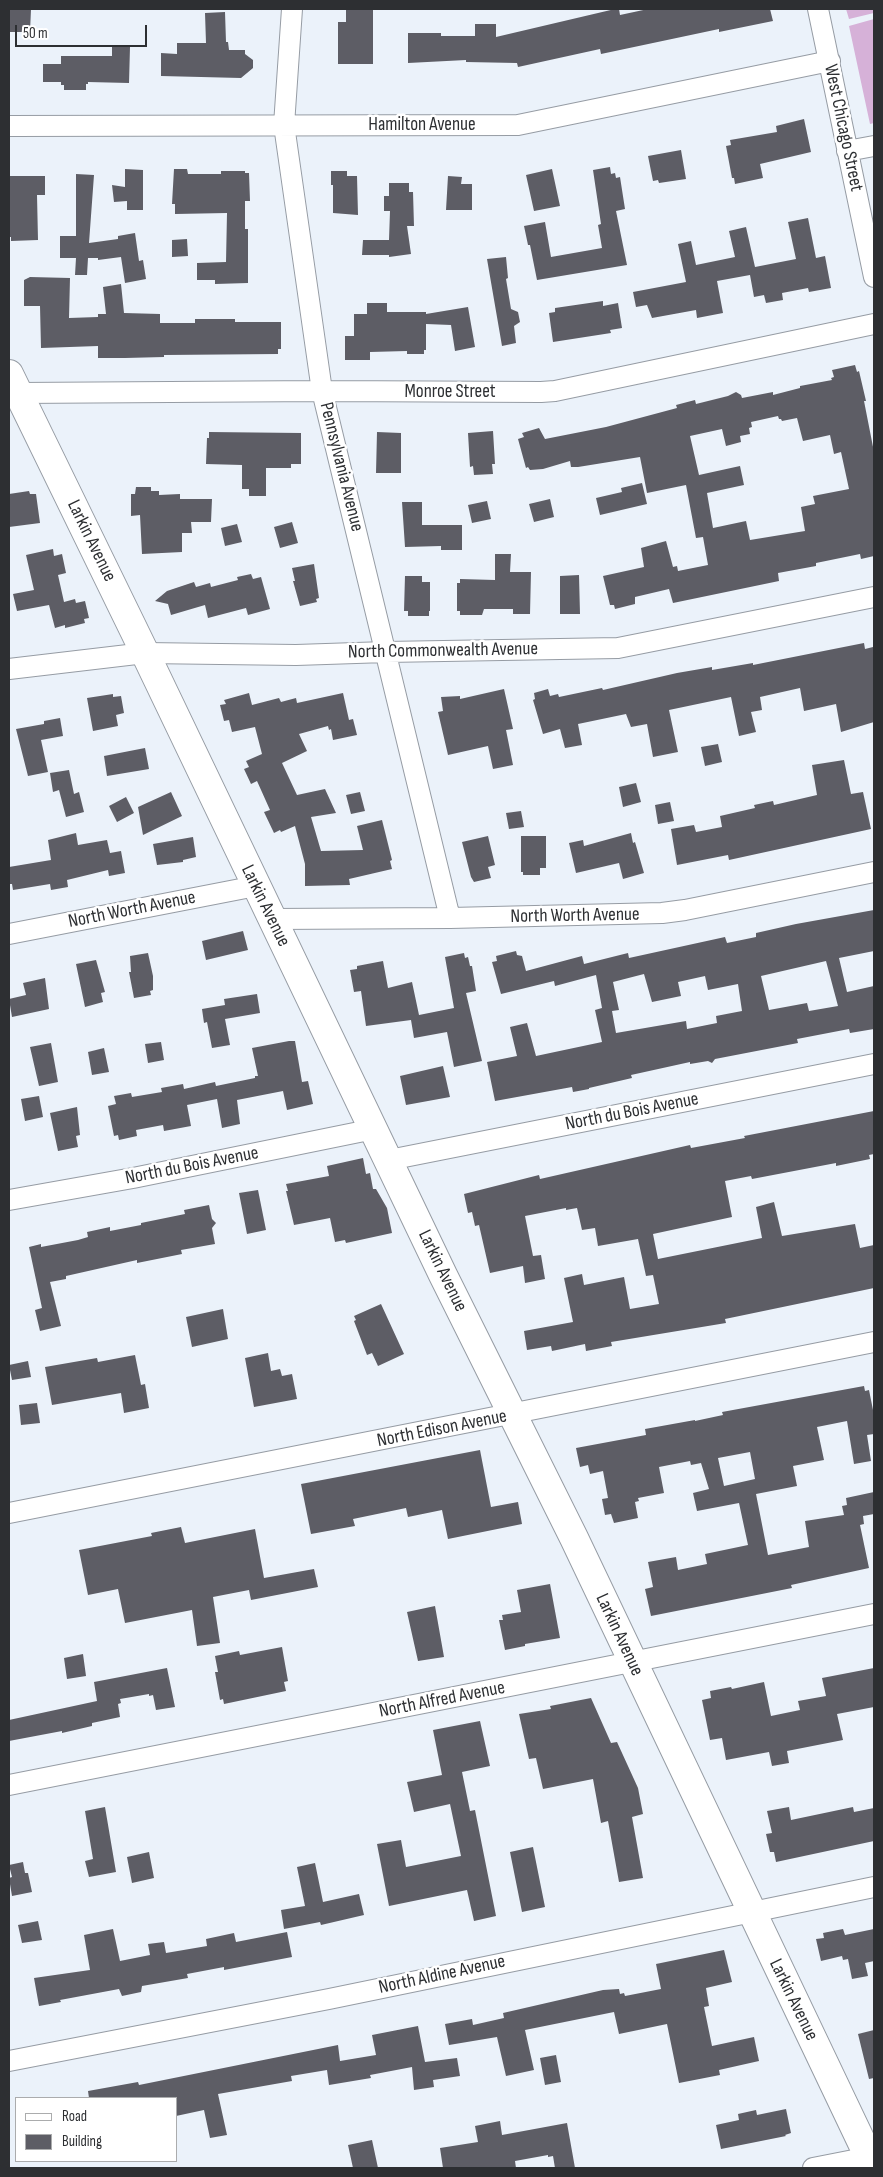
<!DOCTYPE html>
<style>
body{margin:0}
#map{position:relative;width:883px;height:2177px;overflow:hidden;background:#ebf2fa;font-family:"Sofia Sans Condensed",sans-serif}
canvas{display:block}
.frame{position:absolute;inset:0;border:10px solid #2d2f32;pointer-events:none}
.legend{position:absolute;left:15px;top:2097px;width:162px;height:65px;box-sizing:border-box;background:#fff;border:1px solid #abacad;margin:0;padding:6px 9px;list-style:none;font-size:15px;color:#2d2f32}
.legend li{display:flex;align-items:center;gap:10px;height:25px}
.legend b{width:25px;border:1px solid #abacad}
.scale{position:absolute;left:15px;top:25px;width:132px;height:22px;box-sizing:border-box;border:2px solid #2d2f32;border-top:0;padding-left:6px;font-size:15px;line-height:18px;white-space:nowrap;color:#2d2f32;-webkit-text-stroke:4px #fff;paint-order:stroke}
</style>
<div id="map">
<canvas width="883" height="2177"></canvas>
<div class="frame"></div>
<ul class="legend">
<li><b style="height:6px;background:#fff"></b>Road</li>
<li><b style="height:14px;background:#5d5d65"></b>Building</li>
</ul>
<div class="scale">50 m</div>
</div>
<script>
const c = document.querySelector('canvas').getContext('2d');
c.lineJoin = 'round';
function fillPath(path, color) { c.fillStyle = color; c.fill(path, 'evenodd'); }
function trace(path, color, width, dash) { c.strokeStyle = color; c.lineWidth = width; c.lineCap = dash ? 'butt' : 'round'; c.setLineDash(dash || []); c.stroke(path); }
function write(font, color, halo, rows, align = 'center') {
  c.font = font + ' "Sofia Sans Condensed",sans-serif'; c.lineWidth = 5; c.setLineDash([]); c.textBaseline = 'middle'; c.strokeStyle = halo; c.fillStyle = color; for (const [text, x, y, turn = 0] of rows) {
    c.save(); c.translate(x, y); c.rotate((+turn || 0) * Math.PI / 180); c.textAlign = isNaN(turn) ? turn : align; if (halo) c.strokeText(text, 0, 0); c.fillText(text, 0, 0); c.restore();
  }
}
const green = new Path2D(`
 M846,9h28v4l-25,6z
 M874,19v104l-4,1 -21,-98z`);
const building = new Path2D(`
 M9,9h22l-1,23h-21z
 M346,9l27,1v54h-35v-42h8z
 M615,9h4l1,6 28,-6h122l3,12 -54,11v-3l-118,25 -1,-5 -82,18 -1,-4 -51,-1v-2l-58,3v-30h33v3h34v-12h21v13z
 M225,12l1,30h2l1,8h16v4l8,6v8l-12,10 -80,-2v-23l16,1v-11h29l-1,-30z
 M112,46l18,1 -1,36 -41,-1v2h-2v6h-22v-5h-3v-3h-18v-18h18v-8h51z
 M804,119l7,33 -51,12 3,14 -28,6 -1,-6h-2l-6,-32 5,-1 -1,-5 47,-8 -1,-6z
 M681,150l5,29 -27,4 -1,-3 -5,1 -5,-25z
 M610,167l1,7 4,-1 1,5 4,-1 5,32 -9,2 11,54 -90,15 -7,-35h-2l-4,-19 21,-4 6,35 51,-9 -4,-23 3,-1 -8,-54z
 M125,169l18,1v40h-16v-9l-13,1 -2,-17 13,2z
 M174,169h13l1,5h33v-3h24v2h4l1,28h-5v28h3v54l-33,1v-4h-18v-17l29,-1 1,-49 -52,1v-10h-3z
 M552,169l8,37 -26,5 -8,-36z
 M331,171h16v5h10l1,39 -25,-2v-28h-2z
 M76,174l18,1 -5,68 29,-4v-3l17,-3 4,28 4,-1 3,19 -21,4 -4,-26 -23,3v-2h-10l-1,17h-12l1,-17h-16v-22h16z
 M9,176h36v19h-8l1,45 -27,1v-4h-2z
 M448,176l14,1 -1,7h11v26h-26z
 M389,183h20v9h4l1,34h-7l4,28 -22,3v-2h-27l1,-15h26l1,-29h-6v-15h5z
 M808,218l8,40 9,-2 6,32 -22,4 -1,-4 -26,5 1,7 -17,3 -2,-8 -10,2 -4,-22 -33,6 6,32 -26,5 -1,-8 -44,8 -5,-13 -11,2 -3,-15 53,-10 -8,-38 13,-3 5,24 39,-8 -6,-26 17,-4 9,40 41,-8 -8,-37z
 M187,239l1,17 -16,1v-17z
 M506,257l2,21 -2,1 5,30 7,3 2,10 -6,4 2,17 -14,3 -15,-87z
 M30,277l40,1 -1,40 29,-1v-3h8l-3,-27 18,-3 3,29 36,1v9h35v-4h40v3h46v27h-3v5l-114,1v2l-39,1h-27v-12l-57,2 -1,-42h-16v-26z
 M603,301v5l15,-3 4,25 -12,2 1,3 -58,9 -4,-29 6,-1v-4z
 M367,303h20v9h39v2l42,-7 7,40 -20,4 -4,-26 -25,-1v26h-2v4h-17v-3l-37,1v8h-25v-24h9v-22h13z
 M855,365l2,7 2,-1 7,30h-2l10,51v104l-13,3 -1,-5 -44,9v3l-38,7 1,8 -106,22 -4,-14 -34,8v7l-20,5 -1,-4h-4l-7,-29 41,-9 -3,-19 25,-7 7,26 4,-1 1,5 30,-6 -5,-28 -7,1 -10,-53 -39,8 -7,-36 -62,10h-7l-1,-6 -27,8 -13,1 -2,-3 -2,1 -8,-29 6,-2 -2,-4 17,-5 6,11 61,-12 71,-19 -1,-3 19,-5 1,4 32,-8 8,-4 5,3 1,3 31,-6v3l27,-7v-2l32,-6 -1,-2 3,-1 -2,-7zM778,416l1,3h2l1,2 15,-3 6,23 27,-6 4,19 7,-2 8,37 -36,7 2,8 -14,3 4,24 -55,9 -4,-19 -33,7 -6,-35 37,-8 -4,-19 -41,9 -9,-39 32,-7 4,17 15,-4 -1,-6 10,-2 -1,-6 3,-1 -1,-5z
 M493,431l2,33h-3l1,10 -19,1 -1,-9 -3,1 -2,-34z
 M209,432l92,1v31h-10v4h-25v28h-17v-7h-7v-24l-36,-1 1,-26h2z
 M377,432l24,1v40h-25z
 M642,483l5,21 -47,11 -4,-17 26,-6 -1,-4z
 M136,487h15v4h8v4l21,-1v5h32l-1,23h-20l1,11h-10v19l-40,2 -2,-39 -9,1v-22h4z
 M29,491l1,3h6l4,29 -31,4v-33z
 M550,499l4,18 -20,5 -5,-18z
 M487,501l4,18 -19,4 -4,-18z
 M402,502h20v23h40v25h-21v-4l-36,1z
 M292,522l6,21 -18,5 -6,-21z
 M237,524l5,18 -17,4 -4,-18z
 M53,549l1,7 8,-2 4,19 -8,2 6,27 11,-3 1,4 9,-2 4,17 -5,1 1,4 -20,5v-3l-10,3 -6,-23 -32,6 -4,-17 21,-4 -8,-35z
 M495,554h16l-1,18h21l-1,42h-17v-5h-29l-2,6h-22v-4h-3v-28h3v-4l35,1z
 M314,564l5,34 -3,1 1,3 -17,4 -7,-25h2l-3,-13z
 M251,574l2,5 8,-2 9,32 -22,6 -2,-7 -38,10 -3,-13 -34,10 -3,-11 -13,-3 12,-10 27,-9 2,5 14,-4 1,4 27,-7 -1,-3z
 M579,575l1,39h-20v-38z
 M405,576h17v6h8v29h-1v5h-21v-5h-4z
 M864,643l1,6 8,-2 1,8v67l-33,10 -5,-28 -32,7 -4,-23 -40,9 2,13 -11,2 5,20 -17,4 -8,-39 -62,13 9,42 -25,5 -6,-33 -16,3 -5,-13 -48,10 4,21 -17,3 -5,-19 -17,5 -10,-34 2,-1 -1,-6 14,-4 2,7 8,-2 1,3 43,-9 1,2 74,-17 35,-6v3l41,-7v2z
 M504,689l9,40 -7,1 7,35 -20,4 -5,-23 -40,9 -10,-43 5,-1 -2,-14 19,-1v3z
 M249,693l3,12 27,-7 2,4 15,-4 1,5 46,-10 6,27 4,-1 4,16 -24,5 -2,-11 -2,1 -1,-4 -29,8 8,17 -25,12 15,32 28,-6 11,24 -25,4 10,34 42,-1 -6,-24 25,-6 10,40 -2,1 2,8 -43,10 1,6 -45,1v-22l-10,-38 -14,6 -1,-2 -6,3 -10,-21 6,-2 -13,-29 -6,3 -7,-15 5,-2 -3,-6 16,-7 -7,-27 -23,5 -3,-12 -5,1 -4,-16 6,-1 -2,-4z
 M113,694v3l8,-1 3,17 -8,2 2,11 -25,5 -6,-33z
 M60,718l3,18 -22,4 7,32 -20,4 -12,-47 28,-5v-3z
 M718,744l4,18 -17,4 -4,-19z
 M145,748l4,21 -42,7 -3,-20z
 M844,760l7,34 12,-2 8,37 -142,31 -1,-5 -51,10 -6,-36 23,-4 2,7 26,-5 -2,-11 35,-8 -1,-3 19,-4 1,4 43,-10 -5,-30z
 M69,770l5,24 5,-2 5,20 -18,5 -7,-27 -6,2 -3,-19z
 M636,783l5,19 -18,5 -4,-20z
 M171,792l11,24 -39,19 -5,-28z
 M360,792l5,19 -14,3 -5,-19z
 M126,797l8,16 -17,9 -8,-16z
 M670,802l4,19 -16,3 -3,-19z
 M521,811l3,16 -15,2 -3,-16z
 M76,833l2,12 29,-5 3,13 11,-2 4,22 -16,3 -1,-6 -41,10 1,7 -17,3 -1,-6 -37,6 -1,-6h-3v-17l42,-7 -3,-20z
 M631,833l2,10 2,-1 9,31 -21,6 -4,-16 -43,10 -7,-30 14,-3 1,6z
 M488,836l7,29 -7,2 3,11 -17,4 -3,-5 -9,-35z
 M521,836h25v32h-6v7h-17v-3h-2z
 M193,837l3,20 -13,3v2l-26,3 -4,-21z
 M874,910v41l-35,7 8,34 27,-6v43l-24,4 -1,-4 -52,10 1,4 -83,16 -3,4 -4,-2 -18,3v-2l-59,13 1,3 -43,10v1l-16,3 -1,-5 -77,14 -8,-39 30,-6 -7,-29 17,-4 9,33 66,-14 -7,-32 7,-2 -6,-33 -41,11 -1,-5 -53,13 -9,-32 5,-1 -1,-5 20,-5 1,4 5,1 4,15 56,-15 2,8 44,-11 1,5 96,-21 2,6 29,-6v-4l40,-9zM826,961l12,45 -29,5 -2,-8 -38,7 -8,-34zM644,974l8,28 29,-6 -3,-14 27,-6 3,14 30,-6 4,27 -26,5 1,7 -30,6 -1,-8 -70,12 -4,-22 7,-1 -6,-28z
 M243,931l5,19 -42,10 -4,-19z
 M148,953l5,23v14l-3,1 1,4 -17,3 -5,-26h2l-1,-16z
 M464,953l1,5 3,-1 2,9h2l4,25 -10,2 16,68 -28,6 -7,-35 -33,6 -3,-18 -45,6 -5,-35 -7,1 -4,-22 7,-1v-3l26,-5 5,27 24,-6 7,33 35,-7 -9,-51z
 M96,960l9,32 -4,1 2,9 -18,5 -9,-43z
 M45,978l4,31 -37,8 -3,-18 17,-4 -3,-12z
 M257,994l3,19 -35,6 5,26 -18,3 -5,-26 -3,1 -2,-14 23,-4 -1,-6z
 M289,1041h6l7,41 6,-1 5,23 -26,6 -4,-19 -46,9 3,24 -18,4 -5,-29 -30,6 4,21 -27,5 -1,-6 -27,5 1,6 -18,4 -1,-5 -4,1 -6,-30 8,-2 -2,-8 17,-3 1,4 30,-5 -1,-4 22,-4 1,5 31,-7 1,4 39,-8v-2h3l-6,-28z
 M161,1042l3,18 -16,3 -3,-19z
 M51,1043l7,39 -19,4 -9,-39z
 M104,1048l5,24 -17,3 -4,-23z
 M443,1066l7,31 -44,8 -6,-29z
 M39,1096l4,21 -18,4 -4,-22z
 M77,1107l3,28 -4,1 2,11 -20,4 -8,-38z
 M874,1111v43l-5,1 1,4 -34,7v-3l-84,16 -1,-3 -26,5 7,36 -79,17 5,25 104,-21 -6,-31 18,-5 8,34 73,-12 5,24 14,-3v43l-149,31 1,4 -115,19 1,4 -26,5 -1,-7 -33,7 -1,-5 -24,4 -3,-19 49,-9 -9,-44 18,-4 2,11 40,-8 6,32 29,-5 -6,-29 -7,1 -8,-37 -40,7 -3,-18 -13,2 -5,-22 -11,2v-2l-41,8 8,40 8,-1 4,24 -20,4 -2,-17 -33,7 -11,-48 -4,1 -3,-14 -4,1 -4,-19 75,-19 1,4 150,-34 1,3 54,-10 -1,-2z
 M363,1158l3,16 4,-1 3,16h3l11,19 5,25 -46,10 -1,-3 -10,2 -5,-24 -36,7 -8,-34h2l-2,-7 43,-8 -2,-10z
 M258,1190l8,40 -19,4 -8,-41z
 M209,1205l3,14 4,4 -4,5 3,16 -34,6 1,4 -45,9v-3l-71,16v3l-16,3 11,44 -21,5 -5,-21 7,-2 -13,-61 12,-3v3l37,-7 10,-3 -1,-5 23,-5v4l31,-6v-2l44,-9 -1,-4z
 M381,1304l23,50 -26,12 -6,-13 -5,2 -13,-34 2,-1 -2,-4z
 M223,1309l5,30 -36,8 -6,-30z
 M268,1353l3,18 9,-2 2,7 10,-2 5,25 -43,8 -9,-49z
 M135,1355l6,30 4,-1 4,24 -25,5 -3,-20 -69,12 -7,-38 52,-9 1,4z
 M28,1361l3,16 -19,3 -3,-15z
 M864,1386l1,5 4,-1 5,25v19l-7,1 4,26 -17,3 -7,-43 -30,6 7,33 -31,6 4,20 -41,8 12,61 41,-8 -4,-26 39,-6 -2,-9 5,-1 -1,-7 28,-6v22l-11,2 1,8 -4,1 9,43 -78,17 1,3 -141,28 -6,-27 8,-2 -5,-25 28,-5 2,13 29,-6 -2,-10 43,-9 -9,-42 -42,8 -4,-18 16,-4 -8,-26 -10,2 -1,-4 -31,6 5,26 -26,5 1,3 -4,1 3,16 -24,5 -3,-9 -6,1 -3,-16 6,-1 -5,-27 -13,3 -2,-9 -8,2 -4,-19 70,-13 -1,-6 50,-9v1l28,-6 -1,-3zM750,1452l5,27 -31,7 -6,-28z
 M37,1403l3,20 -19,2 -2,-20z
 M480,1450l11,57 27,-5 4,22 -74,15 -6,-29 -34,7 -2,-9 -53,11 2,7 -44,8 -10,-50z
 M181,1527l4,16 70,-14 9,49 50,-9 4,18 -67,13 -2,-10 -36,7 7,46 -23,3 -5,-36 -67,13 -7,-34 -30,6 -9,-45 73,-14 -1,-3z
 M550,1584l10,54 -35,6v2l-20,4 -6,-30h4l-1,-5 19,-3 -4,-22z
 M435,1606l9,51 -26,4 -11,-49z
 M282,1647l6,34 -4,1 2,9 -62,13 -1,-5 -3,1 -5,-28h3l-3,-16 24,-5 1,4z
 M83,1654l3,22 -19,3 -3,-21z
 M167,1668l8,39 -19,3 -3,-15 -4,1v-2l-29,5 1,4 -3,1 2,13 -28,6v3l-30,7v-2l-53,10v-21l88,-19 -3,-19z
 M874,1668v39l-37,7 6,26 -56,11 2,12 -17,3 -3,-14 -43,8 -4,-22 -12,2 -8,-40 9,-2 -1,-7 21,-4 1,2 32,-7 7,34 29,-6 -2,-9 28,-5 -4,-18z
 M591,1698l20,45 6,-1 21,46 5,26 -11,3 11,61 -24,4 -11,-61 -7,2 -8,-44 -50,10 -7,-31 -7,1 -10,-45 32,-5 -1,-3z
 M480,1721l10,45 -28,6 8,39 5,-1 21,106 -22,5 -7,-31 -78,16 -12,-62 24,-4 5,27 55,-11 -11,-52 -36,8 -7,-30 35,-7 -9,-45z
 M105,1807l11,65 -27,5 -4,-16 8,-2 -8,-48z
 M789,1807l2,13 62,-13 1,5 20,-4v33l-98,21 -2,-10h-4l-4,-18 6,-1 -5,-22z
 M533,1847l12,60 -23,5 -12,-60z
 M149,1852l5,26 -22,5 -5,-26z
 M23,1862l2,11h3l4,19 -20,4 -3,-18 3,-1 -3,-12z
 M315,1863l8,39 36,-8 5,21 -43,10 -1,-3 -36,7 -3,-19 24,-4 -8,-39z
 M38,1921l4,19 -20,3 -4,-18z
 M113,1929l7,32 30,-6 -2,-11 16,-2 2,11 41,-7 -1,-7 28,-6 2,9 51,-10 5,25 -68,13v-3l-37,7 1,4 -46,8 -1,6 -19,4 -3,-7 -59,11 1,2 -22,4 -5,-28 56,-8 -6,-35z
 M843,1929l2,6 29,-6v32l-9,2 3,13 -16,3 -4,-20 -5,1 -1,-4 -21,5 -5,-22 8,-1 -1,-5z
 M724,1950l8,32 -26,6 3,18 -5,1 8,39 42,-9 5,24 -40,9 1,5 -41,8 -12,-59 -48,10 -5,-22 -89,18 9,40 -28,6 -9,-39 -48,8 -4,-21 27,-5 1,6 31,-7 -1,-5 100,-23 16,-1 1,5 4,-1 1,3 36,-7 -5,-25z
 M418,2026l7,36 32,-4 3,18 -27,4 1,7 -20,3 -2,-23 -42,8 1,3 -42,7 -2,-15 -36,6 1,5 -74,13 9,41 -17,3 -6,-28 -28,6v-18h-87l-1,-7 50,-9 1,3 199,-40 2,16 36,-6 -4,-20z
 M874,2030v48l-5,1 -11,-45z
 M556,2055l5,27 -16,3 -5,-27z
 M786,2109l5,24 -6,2 1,1 -65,13 -5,-24 23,-5 -1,-6 18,-4 1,5z
 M500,2121l2,14 65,-12 8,45h-20l-2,-12 -5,1v-2l-33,6 1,7h-73l-3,-20 38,-6 -3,-16z
 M372,2140l6,28h-25l-5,-23z`);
const street = new Path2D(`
 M292,9l-8,116 38,266 128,527
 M818,9l56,268
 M9,126l509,-1 312,-64
 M847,151l27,-5
 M18,393l304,-2 219,1 14,-1 319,-67
 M9,669l136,-16 151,2 90,-3 232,-4 256,-51
 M272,919l178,-1 212,-5 23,-3 189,-38
 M9,934l247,-48
 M389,1160l485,-96
 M9,1200l124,-22 241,-49
 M9,1513l865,-171
 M9,1785l865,-171
 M9,2061l320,-62 545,-112
 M813,2168l61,-12`);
const secondary = new Path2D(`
 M9,374l136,279 298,622 131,263 300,630`);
const streetNames = [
 ["Hamilton Avenue",422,125],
 ["West Chicago Street",843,128,78],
 ["Monroe Street",450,392],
 ["Pennsylvania Avenue",341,467,76],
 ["Larkin Avenue",91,541,64],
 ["North Commonwealth Avenue",443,651,-1],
 ["Larkin Avenue",265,906,64],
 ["North Worth Avenue",132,910,-11],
 ["North Worth Avenue",575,916,-1],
 ["North du Bois Avenue",632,1112,-11],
 ["North du Bois Avenue",192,1166,-11],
 ["Larkin Avenue",442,1271,64],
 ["North Edison Avenue",442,1429,-11],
 ["Larkin Avenue",619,1635,65],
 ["North Alfred Avenue",442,1700,-11],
 ["North Aldine Avenue",442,1975,-12],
 ["Larkin Avenue",793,2000,64]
];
fillPath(green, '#d6b1d8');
fillPath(building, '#5d5d65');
trace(street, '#969ca4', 22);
trace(secondary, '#969ca4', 30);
trace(street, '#fff', 20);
trace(secondary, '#fff', 28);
write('19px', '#2d2f32', '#fff', streetNames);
</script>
